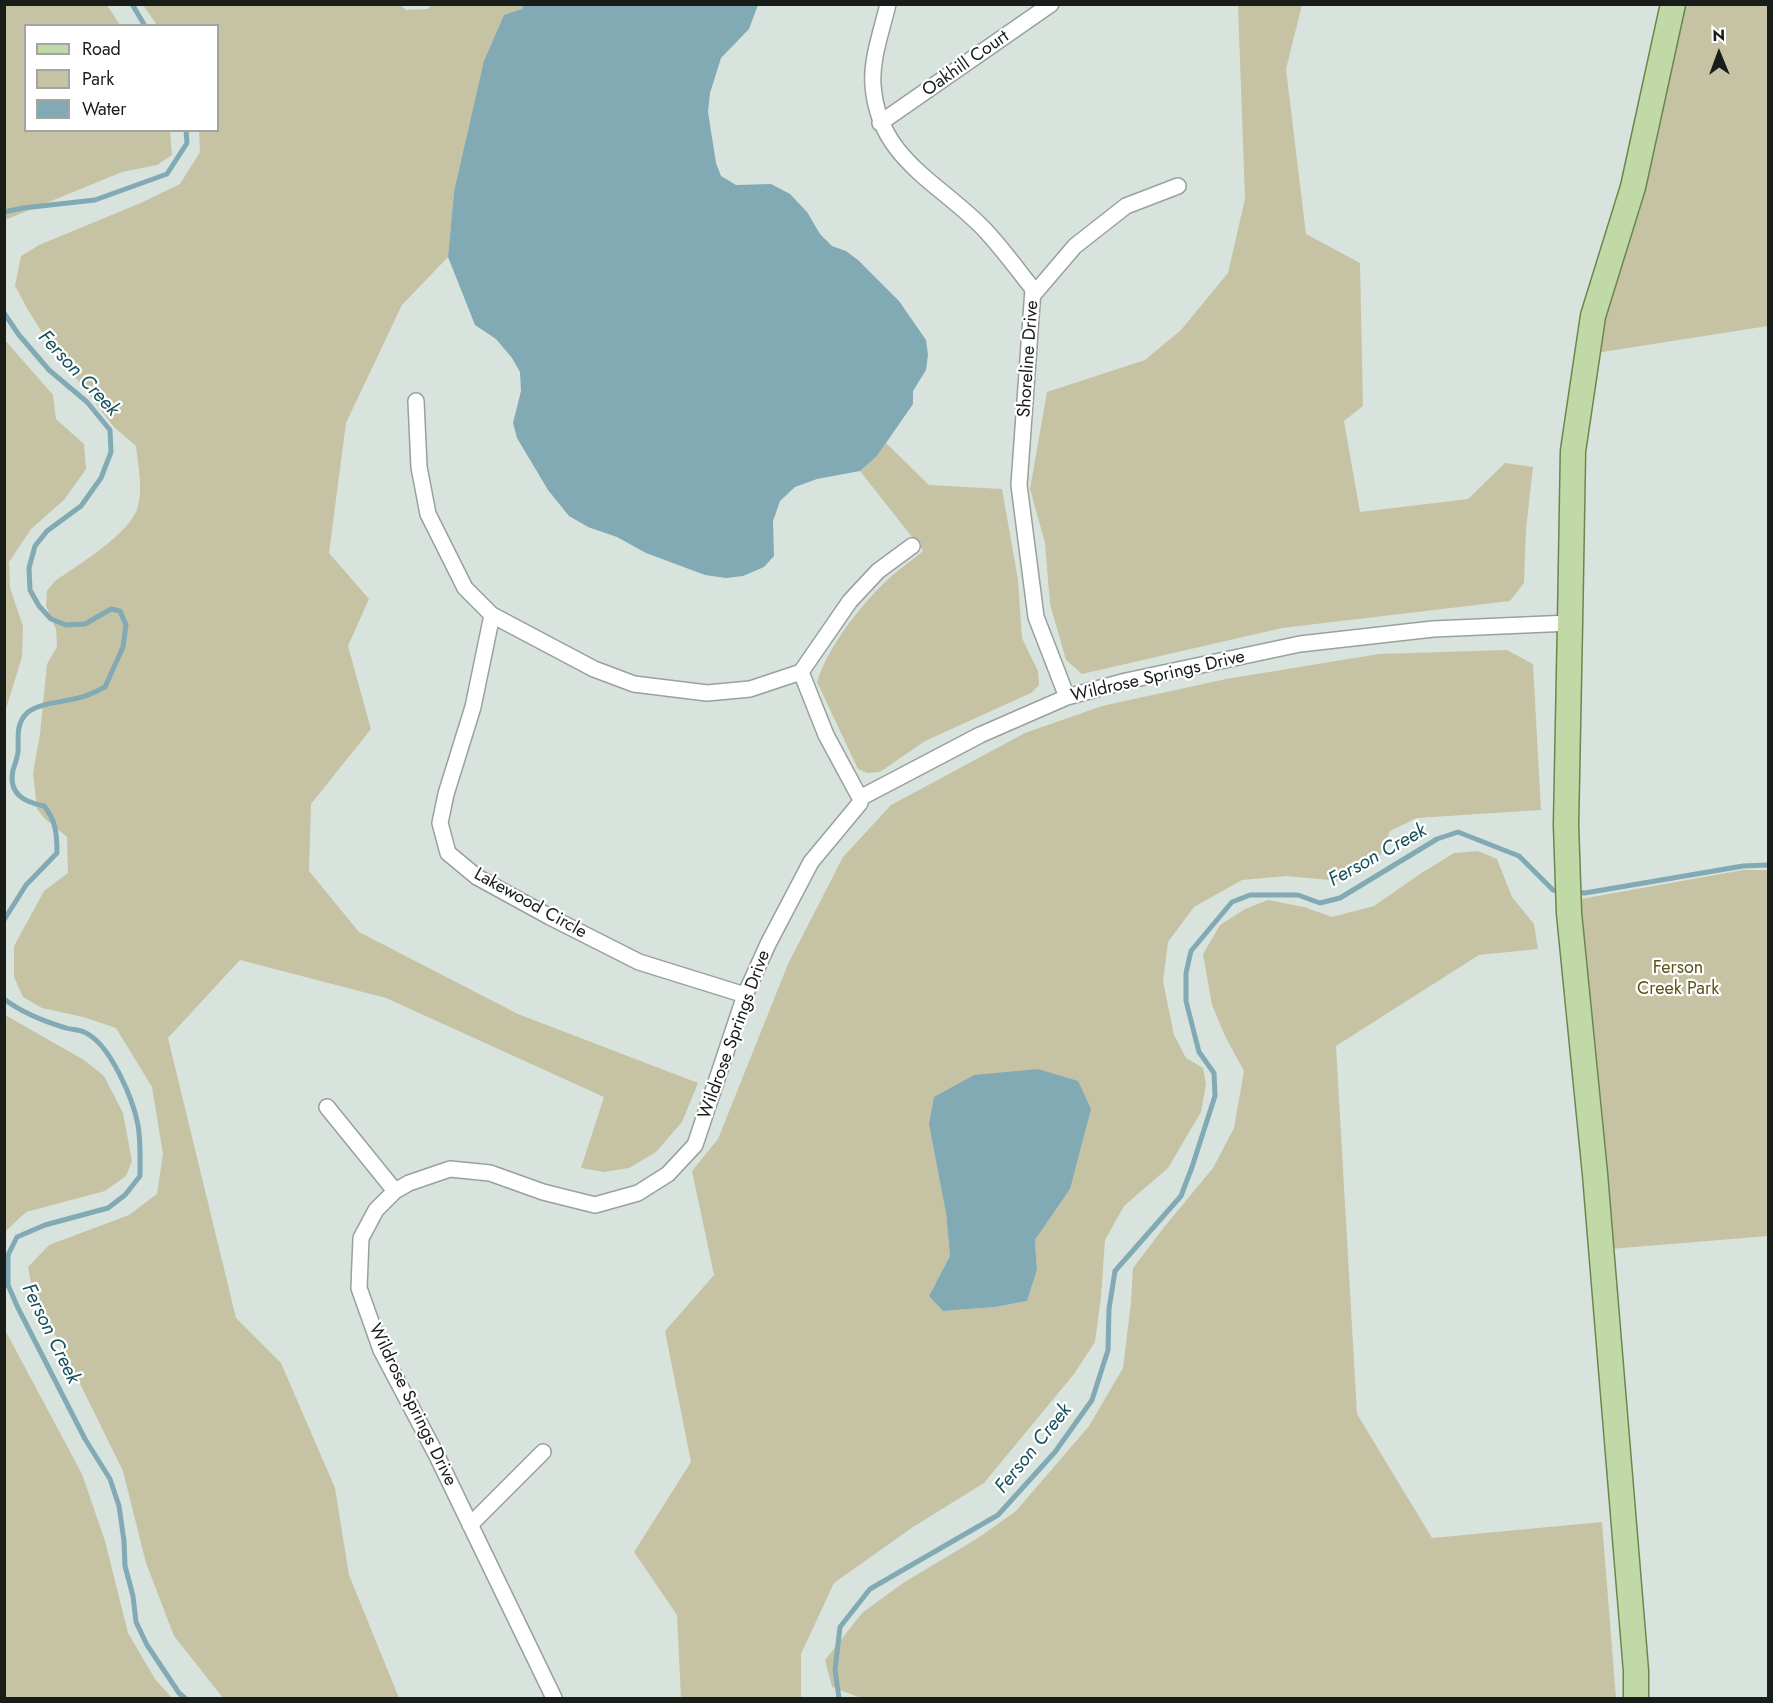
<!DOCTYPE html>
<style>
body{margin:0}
#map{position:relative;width:1773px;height:1703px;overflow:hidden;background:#d9e3dd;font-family:Jost,sans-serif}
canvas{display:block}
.frame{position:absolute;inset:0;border:6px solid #191d1a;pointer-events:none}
.legend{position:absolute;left:24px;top:24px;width:195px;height:108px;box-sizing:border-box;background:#fff;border:2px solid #a3a5a3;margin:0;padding:8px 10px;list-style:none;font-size:18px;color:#191d1a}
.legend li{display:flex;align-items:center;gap:12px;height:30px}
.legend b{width:30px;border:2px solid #a3a5a3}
.north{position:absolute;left:1689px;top:24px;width:60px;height:60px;-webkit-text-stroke:4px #fff;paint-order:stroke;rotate:359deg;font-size:16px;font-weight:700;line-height:24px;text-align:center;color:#191d1a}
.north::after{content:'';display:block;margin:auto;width:21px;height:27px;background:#191d1a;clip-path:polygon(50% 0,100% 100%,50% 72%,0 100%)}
</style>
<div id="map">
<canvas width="1773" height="1703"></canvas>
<div class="frame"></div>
<ul class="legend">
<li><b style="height:8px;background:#c1d9a6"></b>Road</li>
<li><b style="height:16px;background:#c6c3a4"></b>Park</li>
<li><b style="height:16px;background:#81aab4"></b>Water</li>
</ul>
<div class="north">N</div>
</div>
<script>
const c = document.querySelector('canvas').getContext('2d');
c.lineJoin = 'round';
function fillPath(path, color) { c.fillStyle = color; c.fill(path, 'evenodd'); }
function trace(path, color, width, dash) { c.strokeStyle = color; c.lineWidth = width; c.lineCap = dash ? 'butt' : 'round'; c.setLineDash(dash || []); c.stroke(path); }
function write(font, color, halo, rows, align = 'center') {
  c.font = font + ' Jost,sans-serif'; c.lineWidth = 4.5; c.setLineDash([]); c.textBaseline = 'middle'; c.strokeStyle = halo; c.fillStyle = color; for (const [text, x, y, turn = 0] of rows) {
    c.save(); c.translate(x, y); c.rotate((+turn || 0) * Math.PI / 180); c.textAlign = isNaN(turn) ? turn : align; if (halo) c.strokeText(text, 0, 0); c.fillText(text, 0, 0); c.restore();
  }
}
const green = new Path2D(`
 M5,4l102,1 13,20 -94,1v104l144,1 2,24 -15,10 -35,7 -117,48z
 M399,4l7,6 22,-1 4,-5 91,1 -69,187 -6,65 -46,48 -56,118 -17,130 40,46 -21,47 23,83 -60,75 -2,67 50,61 159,82 180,69 -16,39 -26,30 -27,16 -25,4 -23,-4 23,-71 -218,-99 -146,-38 -72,78 68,280 45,45 54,125 14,87 50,123h-176l-49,-62 -28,-73 -23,-92 -63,-128 -26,-44 -6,-32 21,-22 80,-30 28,-21 6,-40 -11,-67 -36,-59 -33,-11 -41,-9 -19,-11 -9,-20v-31l30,-55 24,-18 -1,-36 -23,-19 -7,-9 -4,-36 7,-39 7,-70 10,-17 -1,-18 -10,-23 1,-15 7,-9c22,-16 78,-49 84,-76 5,-19 0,-40 -2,-60l-22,-19 -66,-85 -20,-32 -13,-24 6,-30 18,-11 104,-43 37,-18 20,-32 -1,-21 19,-1v-104l-61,-1 -14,-20z
 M1238,5h64l-16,64 20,165 54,29 3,143 -19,15 16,91 108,-13 37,-36 28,4 -7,62 -2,54 -14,18 -228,27 -200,46 -16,-14 -16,-56 -5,-61 -15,-54 17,-97 98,-32 36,-30 47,-57 17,-74z
 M1679,5h89v321l-172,27 49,-186z
 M5,340l48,55 3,24 28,25 2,25 -22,31 -33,29 -22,33 1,26 13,38 -1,31 -17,55z
 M886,443l43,42 73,4 16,91 4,58 16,33 1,14 -8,8 -106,48 -45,31 -13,1 -9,-4 -41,-87c11,-35 41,-73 67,-99 12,-12 26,-21 39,-32l-63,-80 16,-14z
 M1507,650l26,14 8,146 -124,8 -27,13 -9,23 -13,15 -29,12 -52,-5 -45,4 -48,27 -26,35 -5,39 11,54 12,23 17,10 3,16 -5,28 -33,56 -44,38 -19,34 -4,57 -6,45 -21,32 -90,109 -71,44 -79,56 -33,71v44h-120l-4,-83 -43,-63 57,-90 -26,-131 49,-56 -22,-104 26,-32 70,-175 55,-107 48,-52 134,-72 77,-27 124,-27 153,-25zM1070,1189l-35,51 2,30 -10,31 -32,6 -52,4 -14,-15 21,-40 -4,-43z
 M1478,851l19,8 15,38 22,27 4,25 -59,6 -143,91 21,368 75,124 170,-16 14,176h-755l-29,-11 -7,-27 37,-47 41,-30 75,-45 38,-27 73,-85 34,-58 8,-66 2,-34 32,-42 48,-58 21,-40 10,-57 -19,-35 -13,-31 -9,-51 17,-29 25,-16 23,-9 36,7 28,10 42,-11 46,-32 34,-21z
 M1743,870h25v366l-158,13 -20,-204 -9,-146z
 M5,1015l79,45 20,16 19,37 9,48 -6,15 -21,15 -79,21 -21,20z
 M5,1330l77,144 23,67 23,92 27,46 17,19h-167z`);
const water = new Path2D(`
 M523,4l235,1 -9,24 -28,29 -11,35 -2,19 8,51 5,13 15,9 35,-1 19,10 17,18 13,22 12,12 14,5 12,9 41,41 27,39 2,15 -2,15 -13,21v13l-27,39 -10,14 -16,14 -43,8 -22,8 -15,14 -7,20 1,35 -10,11 -21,9 -17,2 -21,-3 -59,-22 -29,-16 -29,-10 -19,-11 -21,-26 -31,-52 -4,-15 8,-32 -1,-19 -8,-14 -16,-19 -21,-14 -27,-68 6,-65 30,-131 20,-46 18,-6z
 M1038,1069l40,12 13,28 -21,80 -35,51 2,30 -10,31 -32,6 -52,4 -14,-15 21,-40 -4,-43 -17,-89 5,-27 40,-22z`);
const stream = new Path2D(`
 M132,4l13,22
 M4,212l19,-4 72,-8 72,-26 20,-31 -1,-13
 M4,313l15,22 30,35 38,32 23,28 1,22 -10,26 -20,28 -34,25 -12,15 -6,22 1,22 9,16 12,13 15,6 19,-1 26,-15 9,2 6,14 -3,22 -18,40c-6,3 -13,7 -20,9 -16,6 -46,6 -58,17 -12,12 -8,25 -9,39 -1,7 -3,12 -5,18 -5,24 11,32 31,36 12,14 13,29 13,47l-31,32 -22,35
 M1573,892l12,1 158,-27 25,-1
 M4,999c17,13 42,23 62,29 6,2 13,1 18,4 26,11 49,67 54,93 3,17 2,34 2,51l-15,19 -17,13 -63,17 -28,12 -9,18v30l10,23 67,131 25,40 9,27 5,35 1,25 8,30 3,26 11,23 32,48 6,5
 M839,1698l-4,-28 5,-43 30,-38 128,-74 57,-63 37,-52 16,-50 1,-41 6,-38 66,-75 11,-29 23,-71 -1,-23 -15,-21 -13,-51v-28l5,-22 41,-49 18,-7h48l22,8 20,-5 97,-59 21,-7 61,24 34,34 8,1`);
const street = new Path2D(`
 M888,4c-6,26 -17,55 -15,81 5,74 66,97 111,144 18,19 33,40 49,60l-14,196 17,132 31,80
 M880,123l171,-119
 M1034,294l41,-48 51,-40 52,-20
 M416,401l3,66 9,47 37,74 27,27 -19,92 -27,87 -6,29 8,30 29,24 73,40 89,45 106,33
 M492,615l102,54 40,15 73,9 43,-4 51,-17 49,-71 28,-30 34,-25
 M801,672l25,63 34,63
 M327,1107l68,84
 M470,1525l73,-73
 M554,1698l-117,-242 -56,-106 -22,-62 2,-50 15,-28 19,-19 14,-8 41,-14 40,4 53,19 52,13 43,-12 30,-19 27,-29 50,-150 23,-51 43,-82 49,-59v-5l120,-63 87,-38 59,-16 174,-37 133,-15 137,-6`);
const primary = new Path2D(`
 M1636,1698v-27l-41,-497 -26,-261 -3,-88 4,-202 3,-172 20,-135 40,-129 40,-183`);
const streetNames = [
 ["Oakhill Court",966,64,-35],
 ["Shoreline Drive",1029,359,-86],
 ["Wildrose Springs Drive",1158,677,-13],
 ["Lakewood Circle",530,904,29],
 ["Wildrose Springs Drive",735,1035,-70],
 ["Wildrose Springs Drive",412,1405,64]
];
const parkNames = [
 ["Ferson",1678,969],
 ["Creek Park",1678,990]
];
const waterNames = [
 ["Ferson Creek",78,374,47],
 ["Ferson Creek",1378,856,-29],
 ["Ferson Creek",50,1334,64],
 ["Ferson Creek",1034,1449,-51]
];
fillPath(green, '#c6c3a4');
fillPath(water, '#81aab4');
trace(stream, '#81aab4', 5);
trace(street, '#98a29c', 18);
trace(primary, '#6b874e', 27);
trace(street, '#fff', 15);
trace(primary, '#c1d9a6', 24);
write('18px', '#191d1a', '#fff', streetNames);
write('18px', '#5c541b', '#fff', parkNames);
write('italic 20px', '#17515d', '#fff', waterNames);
</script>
